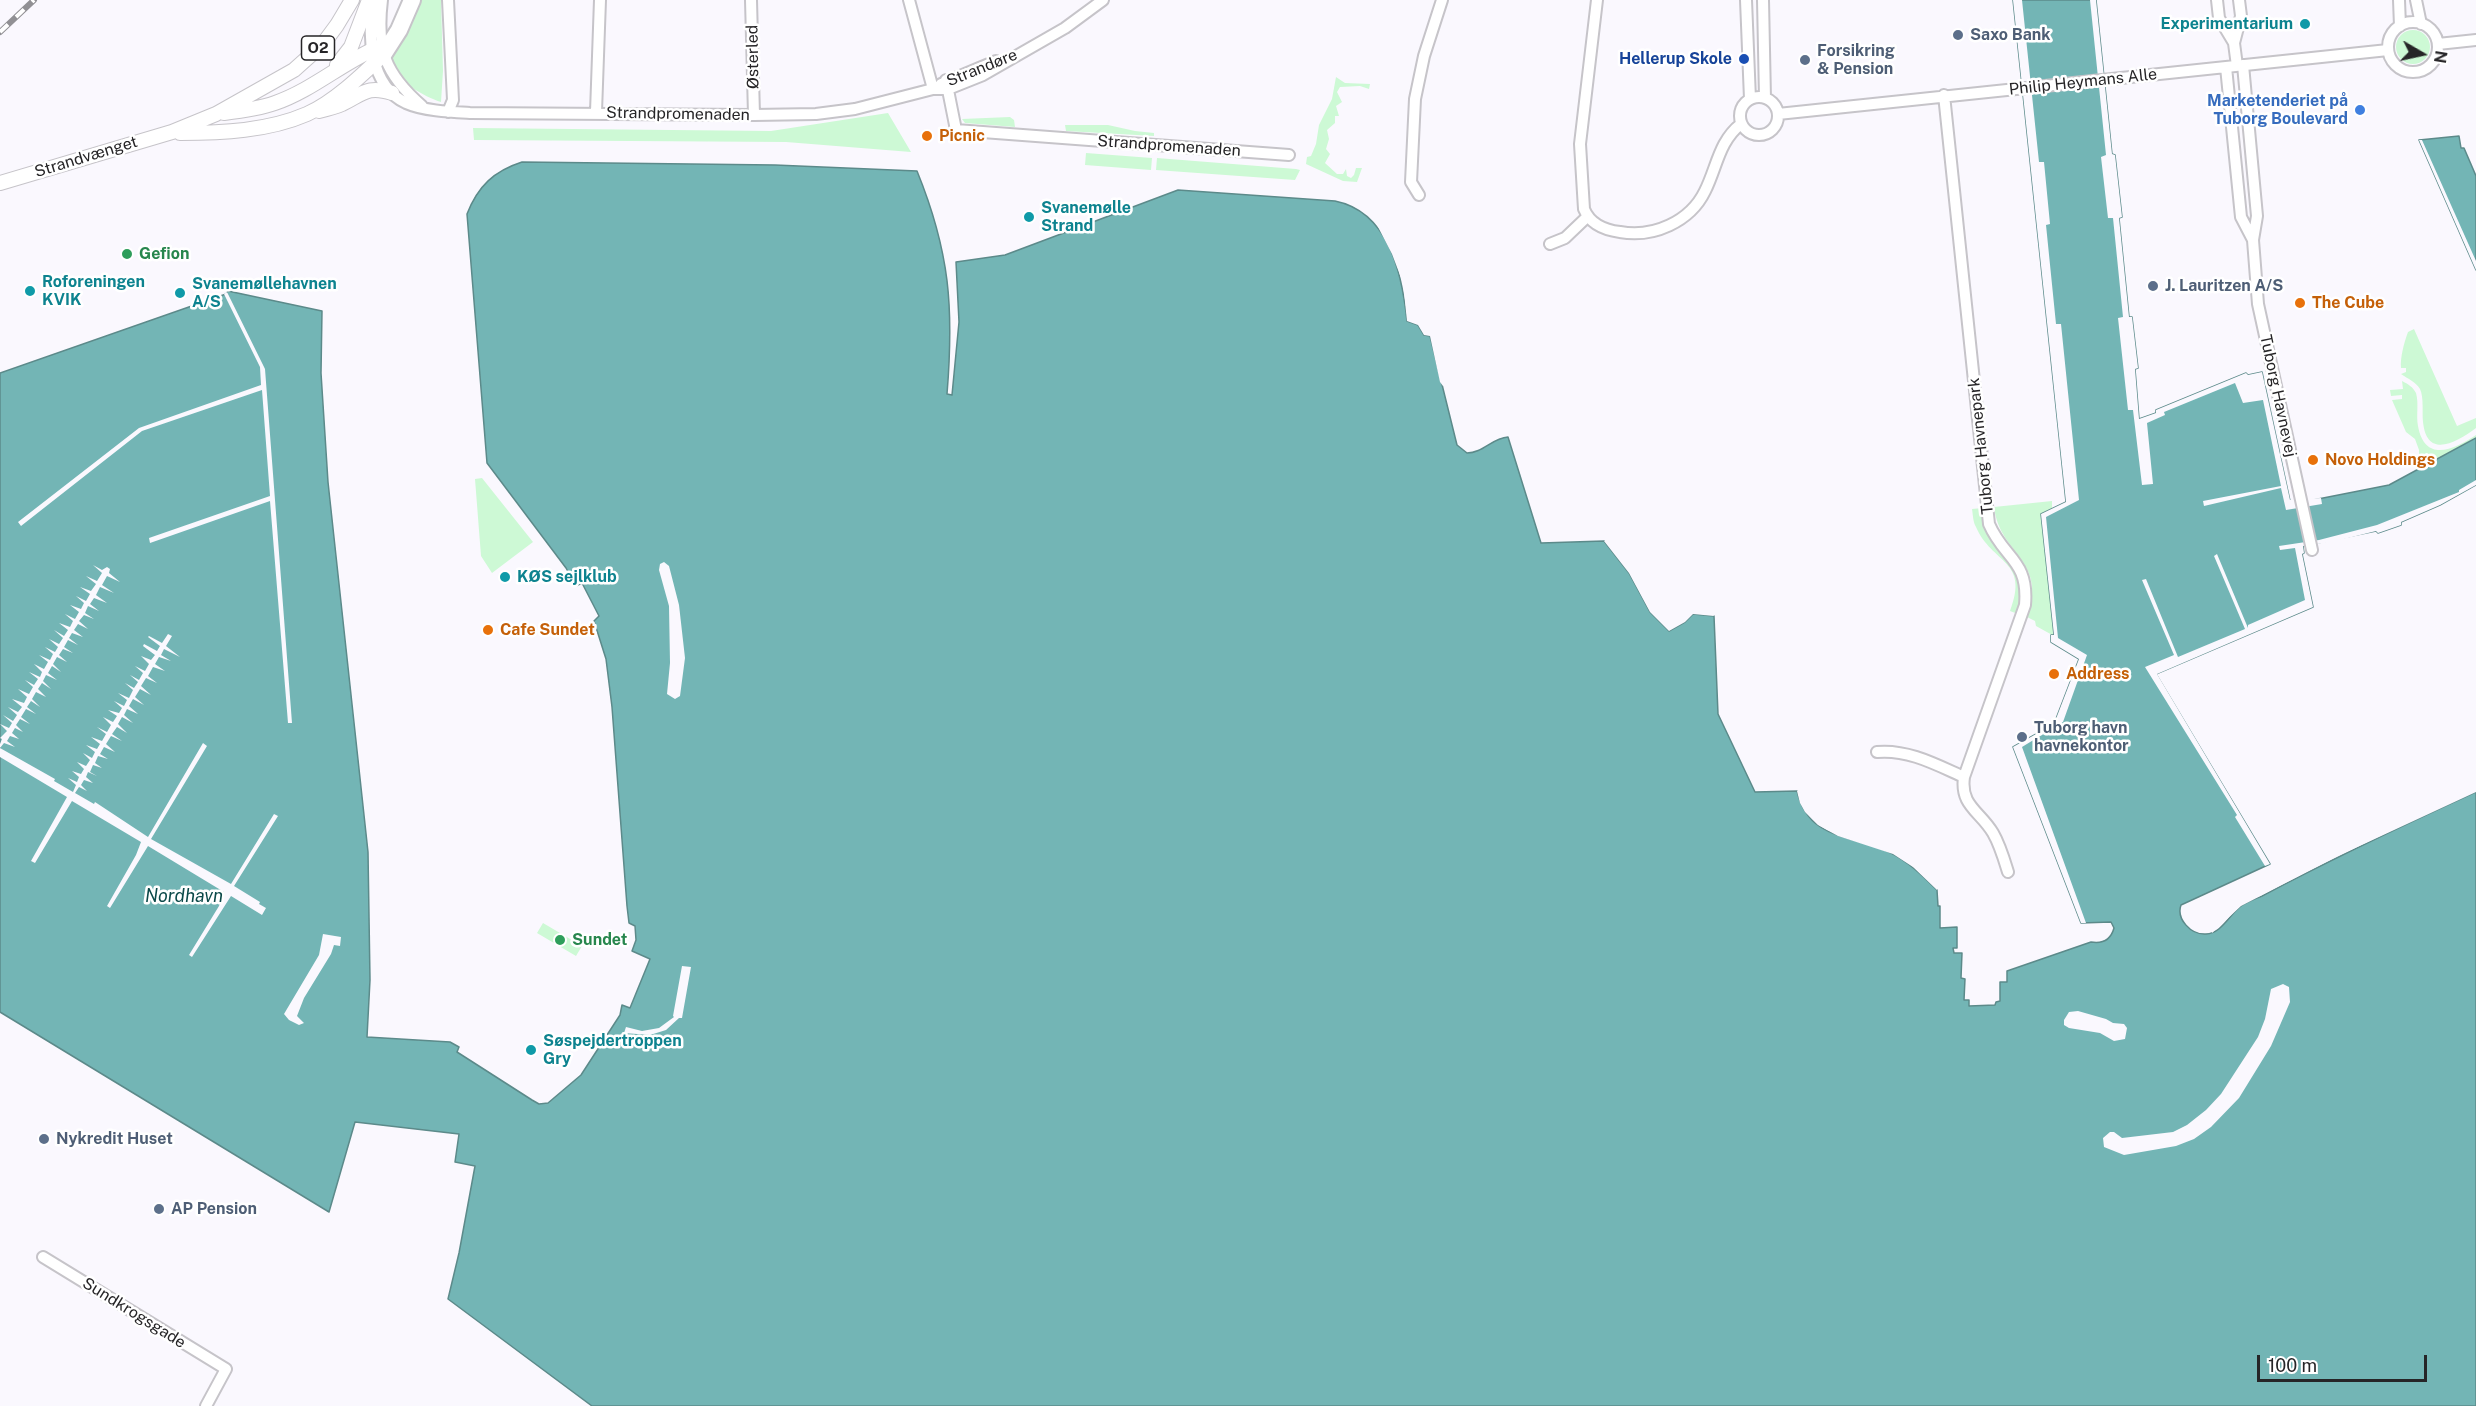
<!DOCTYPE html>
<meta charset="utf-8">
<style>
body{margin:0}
#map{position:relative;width:2476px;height:1406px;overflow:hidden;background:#faf8fe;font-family:"Public Sans",sans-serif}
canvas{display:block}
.north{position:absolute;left:2392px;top:24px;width:60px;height:60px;-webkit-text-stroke:4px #fff;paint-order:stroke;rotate:99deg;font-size:16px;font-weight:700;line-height:24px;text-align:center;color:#262527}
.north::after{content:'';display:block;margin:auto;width:21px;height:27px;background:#262527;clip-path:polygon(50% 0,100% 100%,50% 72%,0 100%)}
.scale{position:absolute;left:2257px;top:1355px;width:170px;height:27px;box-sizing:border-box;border:3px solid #262527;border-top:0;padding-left:8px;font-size:18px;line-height:21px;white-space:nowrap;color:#262527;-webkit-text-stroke:4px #fff;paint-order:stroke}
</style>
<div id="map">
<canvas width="2476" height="1406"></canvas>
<div class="north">N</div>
<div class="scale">100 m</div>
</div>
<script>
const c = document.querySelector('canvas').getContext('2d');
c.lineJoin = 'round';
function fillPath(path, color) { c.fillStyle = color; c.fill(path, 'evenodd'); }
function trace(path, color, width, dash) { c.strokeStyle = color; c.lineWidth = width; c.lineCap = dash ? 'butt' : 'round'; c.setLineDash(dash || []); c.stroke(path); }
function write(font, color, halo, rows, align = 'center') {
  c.font = font + ' "Public Sans",sans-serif'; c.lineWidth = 5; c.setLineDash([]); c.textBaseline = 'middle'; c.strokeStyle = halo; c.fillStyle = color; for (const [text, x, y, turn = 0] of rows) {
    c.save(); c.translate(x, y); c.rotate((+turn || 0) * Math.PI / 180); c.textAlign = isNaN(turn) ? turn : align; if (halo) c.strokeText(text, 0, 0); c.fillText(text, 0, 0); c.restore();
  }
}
const green = new Path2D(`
 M418,0h23l2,71 -2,31c-16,-5 -48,-22 -49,-41 -1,-14 20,-47 26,-61z
 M2396 47a17 17 0 1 1 34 0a17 17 0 1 1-34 0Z
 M1336,77l9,6 25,1 -1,5 -9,-3 -20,1 -3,5 5,10 -6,4 3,10h-4v7l-8,7 2,9 -3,10 4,5 -5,9 12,11h6l3,-5 1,7 4,2 3,-3 2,-7h6l-5,14 -14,-1 -37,-17 1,-7 4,-1 5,-12 3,-19 13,-26z
 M888,113l23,39 -125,-10 -312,-2 -1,-12 298,3z
 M1010,117l4,3 1,7 -50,-4 -3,-4z
 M1065,125h43l27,6 19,2v3l-88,-5z
 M1086,153l66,5 -1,12 -66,-5z
 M1157,158l139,11 4,1 -5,10 -139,-10z
 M2414,329l43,97 19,-8v10c-19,14 -49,32 -53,-6 -1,-10 1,-24 -3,-33 -4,-7 -12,-10 -19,-15l5,-2v-4h-5c-1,-10 3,-25 7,-36z
 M2402,381c6,3 11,6 14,12 3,10 0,23 2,33 7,38 37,23 58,9v2l-57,34v-21l-4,-11 -9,-7 -14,-32 10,-1v-4l-11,1 -1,-6 13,-1z
 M482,478l51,64 -41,31 -11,-17 -6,-77z
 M2052,501v7l-11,6 13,122 -18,-10 -1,-5 -8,-4c21,-58 -27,-61 -33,-110z
 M1983,508l32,59 8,28 -5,19 -8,-3c20,-51 -18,-47 -34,-84 -3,-5 -3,-12 -4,-18z
 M543,923l39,23 -6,10 -39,-23z`);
const water = new Path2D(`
 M2013,0h83l16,154 3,1 7,62 -3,1 10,99h3l6,51 -3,1 4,50 17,-6v-3l90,-37 2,2 14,-3 28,129 23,-1 76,-15 87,-47v47l-36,20 -39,17v3l-23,8 -2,-2 -73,15 1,7 -2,1 11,53 -157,67 114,190 -89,41c-5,14 10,30 25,29 15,0 24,-20 35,-28 6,-4 14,-7 21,-10 70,-37 142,-71 214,-104v614h-1884l-144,-107 11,-46 16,-87 -20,-4 4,-28 -104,-12 -26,90 -329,-200v-639l226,-79 2,-3 94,20 -1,62 7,109 40,370 2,128 -3,57 83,5 9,5 -2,5 75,48 7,4 9,-1 33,-28 39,-60 2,-10 8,3 20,-49 -18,-8 4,-11 -1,-14 -6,-3 -2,-17 -15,-199 -6,-48 -12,-38 5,-5 -17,-33 -6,3 -10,-18 -79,-105 -20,-249c11,-28 27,-43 55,-52l253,3 142,6c33,81 37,137 30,223l5,1 7,-73 -3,-60 49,-7 173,-65 157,11c54,11 67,72 72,120l11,4 6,10 6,1 27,109 10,8c16,0 25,-15 41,-16l33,106 63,-2 25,32 21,39 19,19 16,-9 8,-8 21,2 4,98 37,78 42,-1c12,50 54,43 92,61 19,9 34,24 48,38l1,16h2v22l17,-1v21h-4l1,5h8l-1,25 4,1 -1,21h5v6l26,-1 1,-3 4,-1v-19h7v-11l84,-29c12,2 20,-3 23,-14l-3,-6 -30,1 -68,-176 41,-23 25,-65 -28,-17v-7h3l-13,-121 25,-12z
 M2459,136l2,12h3l12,28v94l-57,-130z`);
const pier = new Path2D(`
 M2013,0h9l17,162h5l6,62 -4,1 10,99h5l18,176 -33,17 12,121 29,17 -24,67 -41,25 64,176h-5l-68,-176 41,-23 25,-65 -28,-17v-7h3l-13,-121 25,-12z
 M2090,0h6l16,154 3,1 7,62 -3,1 10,99h3l6,51 -3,1 4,50 17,-6v-3l90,-37 2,2 14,-3 28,128 31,-2 1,6 -36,6 -5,-22 -77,18 -1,-5 78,-15 -18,-86 -20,3 -8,-20 -71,29 1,3 -18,8 6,61 -11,1 -9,-75h-5l-10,-92 5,-1 -10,-99h-5l-7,-61 5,-2z
 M2419,140h3l54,121v9z
 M1379,222l16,30 11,30 4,37 10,3 6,10 7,2 10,47 3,4 -3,1 -3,-4 -10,-46 -6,-1 -6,-10 -11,-4 -4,-38 -11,-29 -16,-31z
 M227,292l38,77 27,354h-4l-18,-222 -120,42 -1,-5 121,-42 -8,-106 -120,41 -121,95 -3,-4 121,-94 122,-43 -1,-18 -36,-73z
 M2476,480v5l-36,20 -39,17v3l-23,8 -2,-2 -44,11 -29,4 1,7 -2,1 11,53 -156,67 113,190 -5,2 -30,-49 2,-2 -92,-148 29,-12 -32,-75 4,-1 32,78 67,-28 -31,-73 3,-2 31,74v-3l57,-25 -10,-52 -15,2 -1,-4 40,-6 58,-15 82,-33v-2z
 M1604,541h3l24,30 22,39 17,18 13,-8 9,-9 21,2 1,3 -21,-2 -8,8 -16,9 -19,-19 -21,-39z
 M664,562l5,4 10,39 6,53 -5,38 -5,3 -8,-5 3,-31 -1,-57 -10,-36 1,-6z
 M93,565l9,5 5,-3 3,2 -1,4 11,9 -13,-6 -5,9 12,8 -14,-6 -4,8 11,8 -13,-5 -4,6 9,7 -11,-5 -3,7 9,6 -10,-4 -5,6 9,8 -10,-5 -4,6 9,7 -11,-4 -3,5 9,7 -10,-5 -4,7 9,6 -10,-4 -4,6 8,7 -10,-5 -4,7 8,8 -9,-6 -4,7 9,7 -11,-5 -3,6 8,8 -9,-6 -4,6 8,8 -10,-5 -4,7 8,8 -9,-6 -4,6 9,7 -10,-5 -5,8 9,7 -10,-5 -4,6 7,7 -8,-4 -3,5 7,6 -9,-3 -3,5 8,6 -11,-4 -4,5 55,31 -1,2 19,11 3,-7 -8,-7 9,4 2,-5 -7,-6 9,3 3,-5 -7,-7 9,4 4,-6 -7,-7 9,5 3,-6 -9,-7 11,4 3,-5 -9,-7 11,4 4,-7 -9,-7 10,5 4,-7 -8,-8 10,5 4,-6 -9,-6 11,3 3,-5 -8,-7 10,5 3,-6 -9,-7 11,5 4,-8 -8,-7 9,5 4,-6 -8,-7 9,5 4,-7 -8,-7 10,5 4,-7 -8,-8 10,4 4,-5 -12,-9 1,-2 13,7 3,-5 -12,-9 1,-1 13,7 6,-9 4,2 -6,10 14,11 -16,-8 -3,6 10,6 -12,-4 -4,7 10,7 -12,-4 -5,9 9,7 -11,-5 -5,8 10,9 -11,-6 -5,8 9,8 -11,-6 -4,7 9,8 -11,-5 -3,6 9,8 -11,-6 -4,7 9,9 -10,-6 -5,7 10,7 -11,-5 -5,8 9,8 -11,-5 -4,7 8,5 -10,-3 -3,7 7,5 -9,-3 -3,7 7,4 -9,-4 -2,5 7,6 -9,-3 -3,5 6,6 -8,-4 -4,6 19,11 1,-2 53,35 55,-94 4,3 -56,93 80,45 43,-70 4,2 -44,70 26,16 -1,2 7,4 -4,7 -31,-19 -39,61 -3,-2 30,-49 5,-14 -76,-46 -38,62 -3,-2 29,-51 5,-13 -69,-41 -37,62 -4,-2 36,-64 -67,-40v-13l2,-5 -2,-1 7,-7 -7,-7 9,4 3,-5 -9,-8 10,6 4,-6 -9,-8 10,5 4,-5 -10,-8 12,4 3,-6 -9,-8 11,5 4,-7 -8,-7 9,5 4,-6 -9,-7 11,5 2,-5 -8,-8 10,5 4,-7 -9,-7 11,5 3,-6 -8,-7 10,5 3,-5 -9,-8 10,5 4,-6 -9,-8 10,6 4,-6 -9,-7 11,4 3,-6 -8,-7 10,5 4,-7 -9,-7 11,4 3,-6 -8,-7 10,5 4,-7 -10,-7 11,4 5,-7 -10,-8 11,5 5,-8z
 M2476,789v3l-138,64 -97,50 -29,27v-4l28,-25 97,-50z
 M1800,790l7,21 13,12 19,10 55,18 31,23 12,12v4l-24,-23 -20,-13 -55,-18 -20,-11 -13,-13 -5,-9 -3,-12z
 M323,934l18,3 -1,9 -6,-1 -3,9 -27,44 -7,18 7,7 -5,2 -10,-5 -5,-6 35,-59z
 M682,966l9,1 -9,51h-3l-13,12 -16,5 -26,-2 2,-6 16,4 17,-3 15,-11 -1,-1z
 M2283,984l6,3 1,15 -19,44 -32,52 -28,29 -17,12 -18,7 -52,9 -20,-8 -1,-9 7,-6h4l8,6 51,-6 14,-7 19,-15 15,-16 37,-57 7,-18 6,-30z
 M2078,1011l28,8 7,4 11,1 3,4 -2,11 -11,2 -14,-8 -31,-5 -5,-3v-5l5,-8z`);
const minor = new Path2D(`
 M375,0c-9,34 -5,86 31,103 18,8 45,9 64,10l284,2 62,-1 39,-5 78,-20h15l35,-14 82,-47 38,-28
 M382,0c-6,49 3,74 40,106
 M751,0l3,115
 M909,0l24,89
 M1597,0l-17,144 4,65c6,15 20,21 36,23 33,6 70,-10 85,-41 12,-24 14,-50 36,-67
 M1746,0l4,99
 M1763,0l2,98
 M2217,0l2,18 15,25
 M2399,0l1,26
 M2416,0l5,24
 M2388 47a25 25 0 1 1 50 0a25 25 0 1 1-50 0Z
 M2438,44l38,-4
 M2243,65l14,151 -4,24 5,64 54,246
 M2237,66l-3,-23 7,-27 -2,-16
 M2226,67l15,150 12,23
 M946,80l10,50 333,25
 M941,84l55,-23
 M1944,95l45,429c15,35 40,36 36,81l-61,172c-4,29 16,34 29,56 7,12 11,26 15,39
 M1740 116a19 19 0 1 1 38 0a19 19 0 1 1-38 0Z
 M448,112l5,-12 -5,-100
 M596,112l4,-112
 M1778,114l610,-64
 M1419,195l-8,-13 4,-83 9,-43 18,-56
 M1550,244l15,-6 22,-21
 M1877,752c31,-3 60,13 87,25
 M43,1257l183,112 -20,37`);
const major = new Path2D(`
 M337,65l14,-18 18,-47
 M319,111c8,-2 16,-4 23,-7 21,-10 25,-19 50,-11
 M224,113c17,-2 34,-4 51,-10 38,-13 69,-42 106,-57
 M180,133c42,0 88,-2 127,-19 27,-12 54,-38 76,-59
 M0,183l172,-51 44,-18 78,-44 29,-26 14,-19 15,-25`);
const highway = new Path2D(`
 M383,55l16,-25 13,-30`);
const rail = new Path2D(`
 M0,32l34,-32`);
const markers = [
 [2305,24,6,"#0f9aa8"],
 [1958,35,6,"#5c6f8a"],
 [1744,59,6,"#1a4fb4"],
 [1805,60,6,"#5c6f8a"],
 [2360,110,6,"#3f7fe0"],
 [927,136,6,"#e8710a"],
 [1029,217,6,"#0f9aa8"],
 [127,254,6,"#2e9e5b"],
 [2153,286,6,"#5c6f8a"],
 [30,291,6,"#0f9aa8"],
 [180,293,6,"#0f9aa8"],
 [2300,303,6,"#e8710a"],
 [2313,460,6,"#e8710a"],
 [505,577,6,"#0f9aa8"],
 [488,630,6,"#e8710a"],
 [2054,674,6,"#e8710a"],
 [2022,737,6,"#5c6f8a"],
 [560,940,6,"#2e9e5b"],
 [531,1050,6,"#0f9aa8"],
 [44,1139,6,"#5c6f8a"],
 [159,1209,6,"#5c6f8a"]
];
const shields = [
 [318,48,33]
];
const shieldNames = [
 ["O2",318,48]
];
const cultureNames = [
 ["Experimentarium",2293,24,"right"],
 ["Svanemølle",1041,208],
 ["Strand",1041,226],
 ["Roforeningen",42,282],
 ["KVIK",42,300],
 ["Svanemøllehavnen",192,284],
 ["A/S",192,302],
 ["KØS sejlklub",517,577],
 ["Søspejdertroppen",543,1041],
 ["Gry",543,1059]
];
const serviceNames = [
 ["Saxo Bank",1970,35],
 ["Forsikring",1817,51],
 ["& Pension",1817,69],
 ["J. Lauritzen A/S",2165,286],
 ["Tuborg havn",2034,728],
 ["havnekontor",2034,746],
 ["Nykredit Huset",56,1139],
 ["AP Pension",171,1209]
];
const streetNames = [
 ["Østerled",753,57,-91],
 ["Strandøre",982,68,-22],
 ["Philip Heymans Alle",2083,82,-6],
 ["Strandpromenaden",678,114,1],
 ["Strandpromenaden",1169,146,4],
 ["Strandvænget",86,157,-17],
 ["Tuborg Havnevej",2278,396,78],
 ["Tuborg Havnepark",1981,446,-96],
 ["Sundkrogsgade",134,1313,32]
];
const transitNames = [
 ["Hellerup Skole",1732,59]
];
const shopNames = [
 ["Marketenderiet på",2348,101],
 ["Tuborg Boulevard",2348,119]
];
const foodNames = [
 ["Picnic",939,136],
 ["The Cube",2312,303],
 ["Novo Holdings",2325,460],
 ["Cafe Sundet",500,630],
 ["Address",2066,674]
];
const leisureNames = [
 ["Gefion",139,254],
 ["Sundet",572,940]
];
const waterNames = [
 ["Nordhavn",184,896]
];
fillPath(green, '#cdf9d5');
fillPath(water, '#73b5b5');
trace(water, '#5c8a8a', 1.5);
fillPath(pier, '#faf8fe');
trace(minor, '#c6c4c9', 14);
trace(major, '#c6c4c9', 16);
trace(highway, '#c6c4c9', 20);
trace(minor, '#fff', 10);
trace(major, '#fff', 14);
trace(highway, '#fff', 16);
trace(rail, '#919094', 6);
trace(rail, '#fff', 4, [11]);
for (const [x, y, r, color] of markers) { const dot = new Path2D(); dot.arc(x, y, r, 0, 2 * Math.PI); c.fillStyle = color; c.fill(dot); trace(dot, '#fff', 2); }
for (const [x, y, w] of shields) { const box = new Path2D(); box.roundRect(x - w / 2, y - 12, w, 24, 4.5); c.fillStyle = '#fff'; c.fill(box); trace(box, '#262527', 1.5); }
write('bold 15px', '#262527', null, shieldNames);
write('bold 16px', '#0d838f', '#fff', cultureNames, 'left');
write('bold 16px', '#4e5e75', '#fff', serviceNames, 'left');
write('16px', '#262527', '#fff', streetNames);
write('bold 16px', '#164399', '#fff', transitNames, 'right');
write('bold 16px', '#366cbe', '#fff', shopNames, 'right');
write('bold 16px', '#c56008', '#fff', foodNames, 'left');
write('bold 16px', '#27864d', '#fff', leisureNames, 'left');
write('italic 18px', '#0b4949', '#fff', waterNames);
</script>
